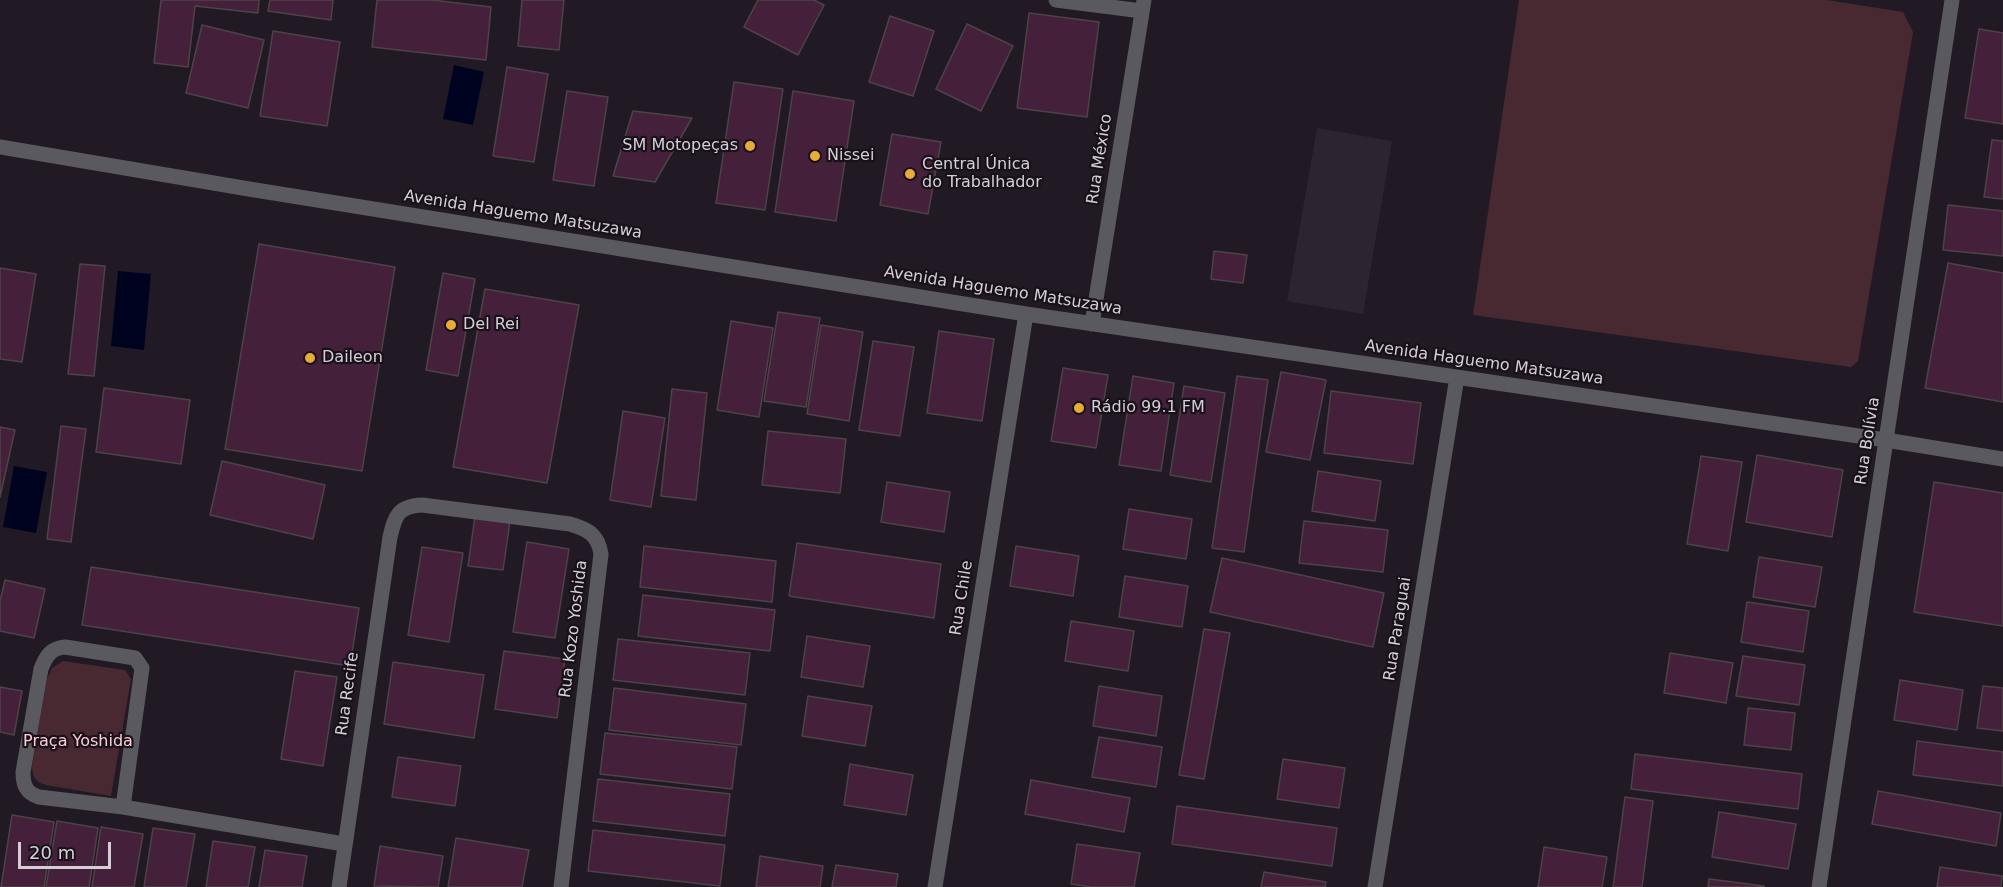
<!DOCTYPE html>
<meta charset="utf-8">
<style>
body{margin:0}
#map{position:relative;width:2003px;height:887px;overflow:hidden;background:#211a24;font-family:"DejaVu Sans",sans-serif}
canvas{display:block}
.scale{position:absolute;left:18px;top:842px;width:93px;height:27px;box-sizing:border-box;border:3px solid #d4cfd6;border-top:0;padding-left:8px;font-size:18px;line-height:21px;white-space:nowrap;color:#d4cfd6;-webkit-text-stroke:4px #18111a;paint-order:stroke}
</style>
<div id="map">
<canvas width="2003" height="887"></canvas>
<div class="scale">20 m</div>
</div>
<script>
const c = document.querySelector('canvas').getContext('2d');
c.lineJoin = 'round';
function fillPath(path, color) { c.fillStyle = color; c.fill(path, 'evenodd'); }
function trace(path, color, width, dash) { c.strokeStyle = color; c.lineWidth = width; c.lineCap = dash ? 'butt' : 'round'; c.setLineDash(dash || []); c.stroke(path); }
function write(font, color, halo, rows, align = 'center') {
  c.font = font + ' "DejaVu Sans",sans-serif'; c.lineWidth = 4.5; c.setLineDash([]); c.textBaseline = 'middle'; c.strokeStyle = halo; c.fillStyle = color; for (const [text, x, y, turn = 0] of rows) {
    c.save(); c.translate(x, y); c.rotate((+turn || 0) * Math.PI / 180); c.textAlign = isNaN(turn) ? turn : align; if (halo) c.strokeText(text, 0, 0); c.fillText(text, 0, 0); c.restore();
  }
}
const built = new Path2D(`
 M1317,128l75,13 -29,173 -76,-13z`);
const green = new Path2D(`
 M1519,0h308l76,12 10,20 -55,329 -7,6 -378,-52z
 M63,661l62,9 6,9 -20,117 -65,-11c-11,-3 -14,-9 -14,-20l15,-86 5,-11z`);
const water = new Path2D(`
 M454,65l30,7 -11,53 -30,-6z
 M118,271l33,3 -7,76 -33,-4z
 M14,466l33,6 -11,61 -33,-6z`);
const building = new Path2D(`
 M161,0h98l-1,13 -63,-7 -7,61 -34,-4z
 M270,0h63l-2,20 -63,-9z
 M377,0h55l59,7 -5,53 -114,-13z
 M522,0h42l-5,50 -41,-4z
 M758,0h56l10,5 -26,50 -54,-28z
 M1029,13l70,9 -12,95 -70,-9z
 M890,16l44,15 -21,65 -44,-14z
 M967,24l46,22 -32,65 -45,-22z
 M202,25l62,15 -16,68 -62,-15z
 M1979,29l24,4v91l-38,-6z
 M273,31l67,11 -13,84 -67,-10z
 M507,67l41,7 -14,88 -41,-6z
 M734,82l49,7 -18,121 -49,-7z
 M567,91l41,6 -14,89 -41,-6z
 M793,91l61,10 -18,120 -61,-9z
 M633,111l59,7 -37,64 -42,-6z
 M892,134l49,8 -13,72 -48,-9z
 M1992,140l11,1v58l-19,-2z
 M1948,205l55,6v45l-60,-6z
 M259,244l136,23 -33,204 -137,-22z
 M1214,251l33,4 -4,28 -32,-4z
 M1948,263l55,10v129l-78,-14z
 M80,264l25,2 -11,110 -26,-2z
 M0,268l36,6 -14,88 -22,-3z
 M443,273l32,6 -17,97 -32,-6z
 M485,289l94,16 -32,178 -94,-16z
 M778,312l42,6 -14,89 -42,-6z
 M731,321l42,7 -14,89 -42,-7z
 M821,325l42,7 -14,89 -42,-7z
 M939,331l55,8 -12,82 -55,-8z
 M873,341l41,6 -14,89 -41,-6z
 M1063,368l45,7 -12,73 -45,-7z
 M1281,372l45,8 -16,80 -44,-8z
 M1133,376l41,7 -13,88 -42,-6z
 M1237,376l31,4 -24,172 -32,-4z
 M1184,386l41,7 -14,89 -41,-7z
 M104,388l86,12 -9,64 -85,-12z
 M672,389l35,4 -11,107 -35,-4z
 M1331,391l90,12 -8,61 -89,-11z
 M623,411l42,7 -14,89 -41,-7z
 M61,426l25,3 -15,113 -24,-3z
 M0,427l15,3 -15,67z
 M768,431l78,8 -6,54 -78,-8z
 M1757,455l86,15 -11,67 -86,-15z
 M1701,456l41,6 -14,89 -41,-7z
 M222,461l103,24 -12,54 -103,-24z
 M1318,471l63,10 -6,40 -63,-10z
 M887,482l63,10 -6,40 -63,-10z
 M1934,482l69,11v133l-89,-14z
 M1129,509l63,10 -6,40 -63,-10z
 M475,516l35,5 -7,49 -35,-4z
 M1304,521l84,9 -5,42 -84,-9z
 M527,542l42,7 -14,89 -42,-6z
 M797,543l144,21 -7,54 -145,-22z
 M644,546l132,15 -4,41 -132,-15z
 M1016,546l63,10 -6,40 -63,-10z
 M422,547l41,6 -14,89 -41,-7z
 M1759,557l63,10 -7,40 -62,-10z
 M1222,558l162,35 -11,54 -163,-35z
 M91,567l268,41 -9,58 -268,-41z
 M1125,576l63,10 -6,41 -63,-10z
 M5,580l40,9 -11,49 -34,-7v-30z
 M643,595l132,15 -5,41 -132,-15z
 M1747,602l62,9 -6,41 -62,-10z
 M1071,621l63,10 -6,40 -63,-10z
 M1204,629l26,4 -26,146 -25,-4z
 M807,636l63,10 -7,41 -62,-10z
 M618,639l132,14 -5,42 -132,-15z
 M504,651l61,8 -8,59 -62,-9z
 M1670,653l63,10 -7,40 -62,-10z
 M1743,656l62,9 -6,40 -63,-9z
 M393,662l91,13 -10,63 -90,-14z
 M295,671l42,6 -14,89 -42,-7z
 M1900,680l63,10 -6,40 -63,-10z
 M1099,686l63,10 -6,40 -63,-10z
 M1983,686l20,2v43l-26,-3z
 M0,687l22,4 -8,44 -14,-3z
 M614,688l132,16 -5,41 -132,-15z
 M808,696l64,10 -7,40 -63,-10z
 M1748,708l47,5 -4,37 -47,-5z
 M605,733l132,14 -5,42 -132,-15z
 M1099,737l63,10 -6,40 -64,-10z
 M1917,741l86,11v34l-90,-11z
 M1635,754l167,20 -4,35 -167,-20z
 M398,757l63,9 -6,40 -63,-9z
 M1283,759l62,9 -6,40 -62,-9z
 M850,764l63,11 -7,40 -62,-10z
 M598,779l132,15 -5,42 -132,-15z
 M1031,780l99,18 -6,34 -99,-18z
 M1878,791l123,22 -5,33 -124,-22z
 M1625,797l28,4 -11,86h-29z
 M1177,806l160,22 -5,38 -160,-22z
 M1719,812l77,12 -8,45 -76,-12z
 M12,815l42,7 -10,65h-43z
 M57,821l41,7 -9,59h-43z
 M101,827l42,7 -9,53h-42z
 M153,828l42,6 -9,53h-42z
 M593,830l132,15 -5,41 -132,-15z
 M456,838l73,12 -7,37h-74z
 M213,841l42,6 -7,40h-42z
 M1077,844l63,9 -6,34h-43l-20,-3z
 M380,846l63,10 -5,31 -64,-1z
 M1544,847l63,10 -5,30h-64z
 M265,850l42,6 -5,31h-43z
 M760,856l63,10 -3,21h-64z
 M836,865l62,9 -2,13h-64z
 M1940,867l62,9 -1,11h-64z
 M1264,872l62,10 -1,5h-64z
 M1709,879l55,7v1h-56z`);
const minor = new Path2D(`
 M1056,0l86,11
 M0,147l249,42 777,125 860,126 117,19
 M1092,324l52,-324
 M65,647l70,11 7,10 -19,139 -84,-10c-13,-4 -16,-12 -16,-25l18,-103c5,-13 10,-21 24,-22z
 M123,807l221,37
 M339,887l51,-350c5,-21 8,-31 32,-32l148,19c17,5 28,10 31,30l-40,333
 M935,887l91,-573
 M1375,887l82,-510
 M1819,887l133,-887`);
const markers = [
 [750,146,6,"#e7ac36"],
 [815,156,6,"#e7ac36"],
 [910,174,6,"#e7ac36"],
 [451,325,6,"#e7ac36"],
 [310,358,6,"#e7ac36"],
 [1079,408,6,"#e7ac36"]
];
const poiNames = [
 ["SM Motopeças",738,146,"right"],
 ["Nissei",827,156],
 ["Central Única",922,165],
 ["do Trabalhador",922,183],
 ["Del Rei",463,325],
 ["Daileon",322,358],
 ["Rádio 99.1 FM",1091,408]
];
const streetNames = [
 ["Rua México",1100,159,-81],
 ["Avenida Haguemo Matsuzawa",523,215,9],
 ["Avenida Haguemo Matsuzawa",1003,291,9],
 ["Avenida Haguemo Matsuzawa",1484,363,8],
 ["Rua Bolívia",1868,441,-81],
 ["Rua Chile",962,598,-81],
 ["Rua Kozo Yoshida",574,629,-83],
 ["Rua Paraguai",1398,629,-81],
 ["Rua Recife",348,694,-82]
];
const parkNames = [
 ["Praça Yoshida",78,742]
];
fillPath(built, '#2d2432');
fillPath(green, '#482931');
fillPath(water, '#000320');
fillPath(building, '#45203a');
trace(building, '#4e4249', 1.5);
trace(minor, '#59595f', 15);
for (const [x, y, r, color] of markers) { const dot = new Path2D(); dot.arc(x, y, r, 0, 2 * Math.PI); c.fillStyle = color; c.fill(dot); trace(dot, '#18111a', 2); }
write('16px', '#d4cfd6', '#18111a', poiNames, 'left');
write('16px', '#d4cfd6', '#18111a', streetNames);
write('16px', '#feccd6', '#18111a', parkNames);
</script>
